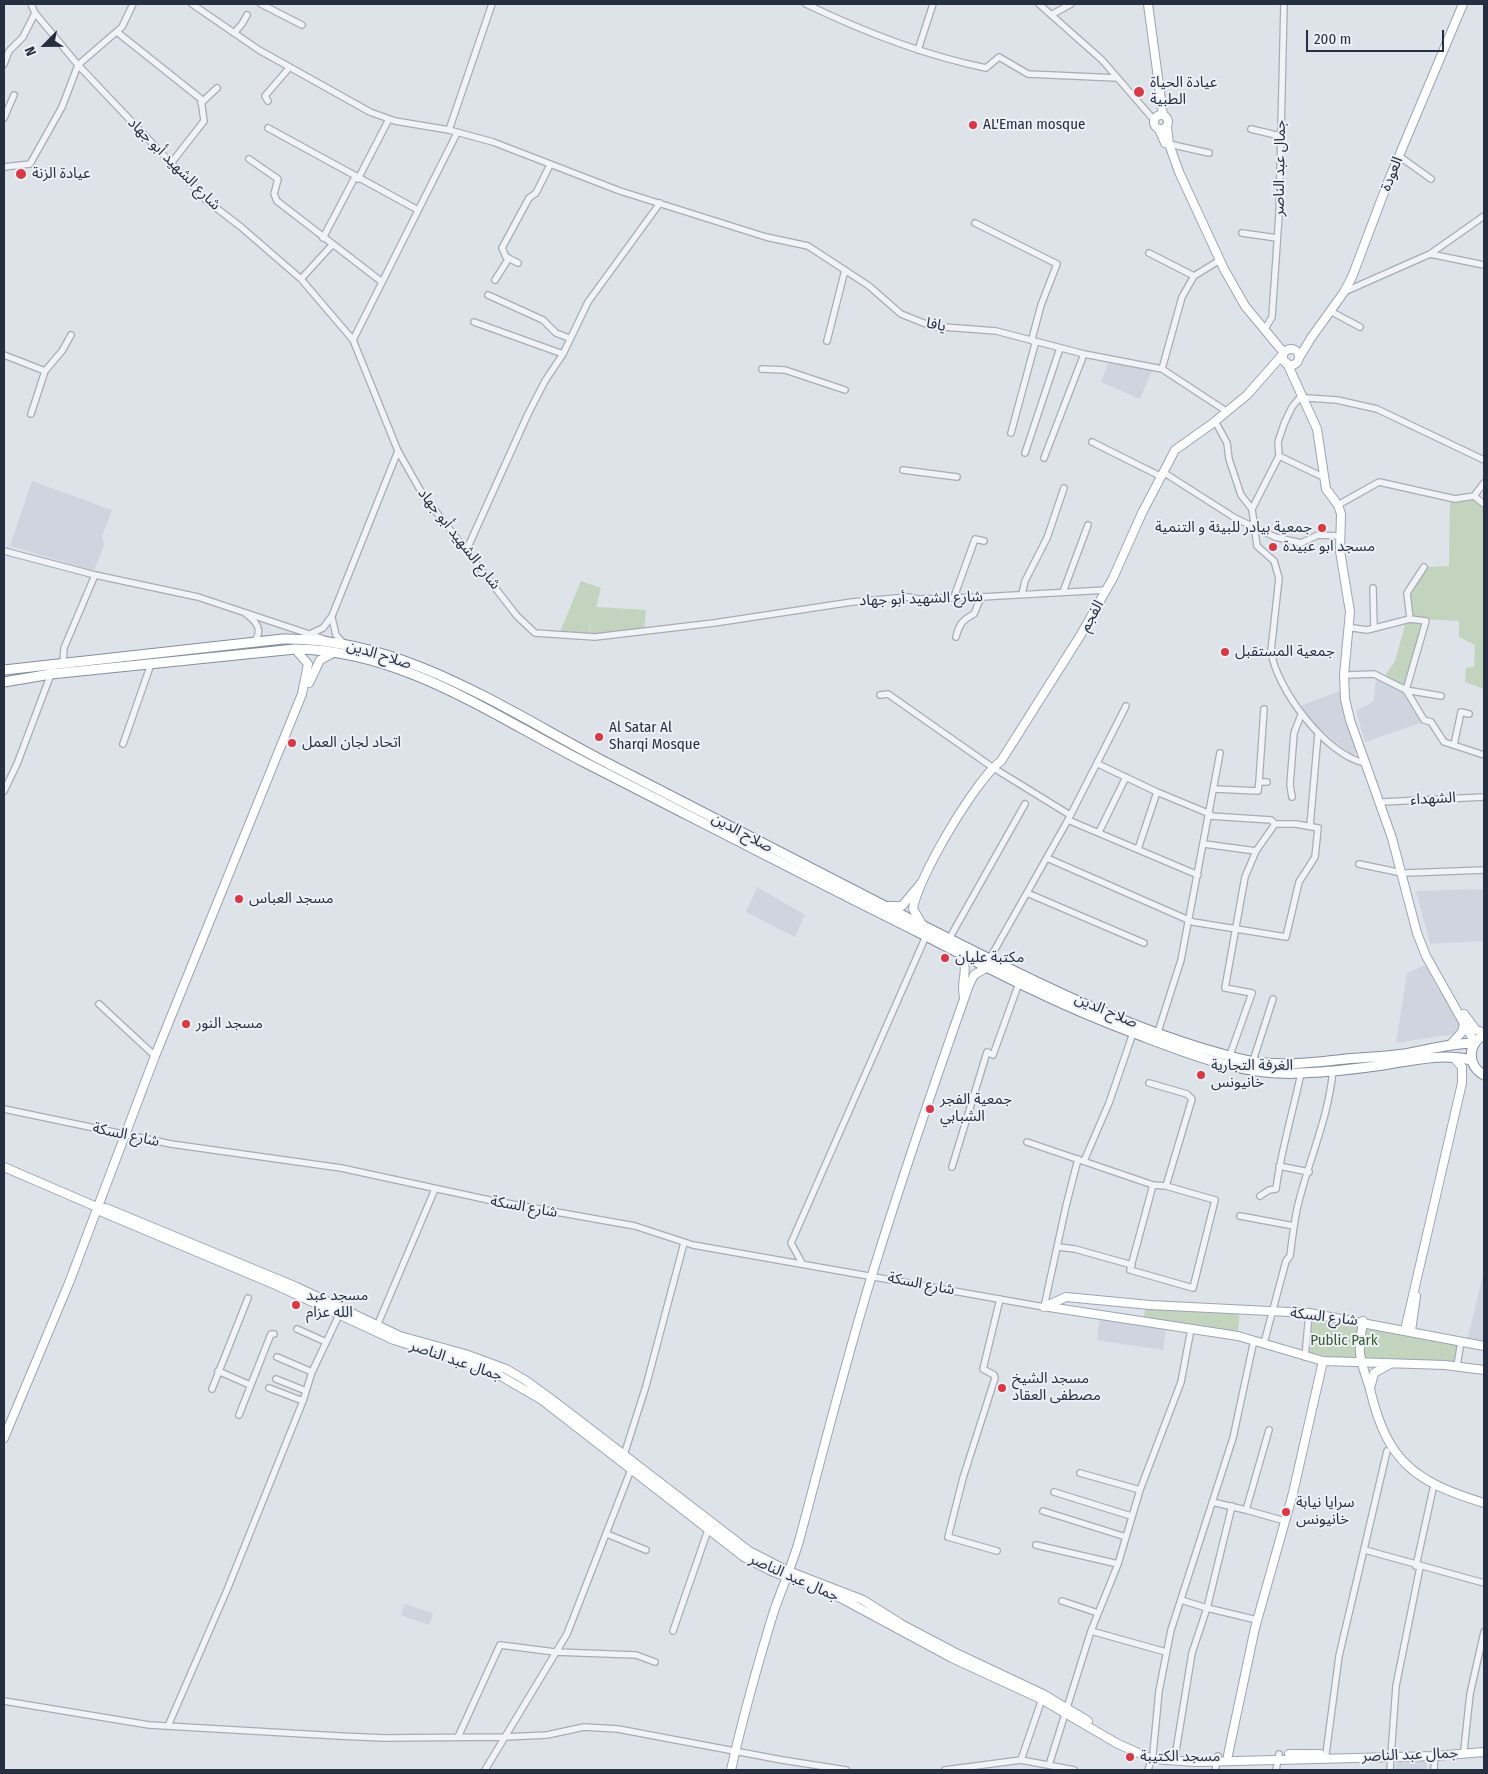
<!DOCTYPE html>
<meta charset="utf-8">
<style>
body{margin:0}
#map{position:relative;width:1488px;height:1774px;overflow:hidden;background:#dee2e9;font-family:"Fira Sans Condensed",sans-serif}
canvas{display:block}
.frame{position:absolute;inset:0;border:5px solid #262e41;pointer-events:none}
.north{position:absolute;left:20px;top:20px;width:50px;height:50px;-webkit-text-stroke:4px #edf1f6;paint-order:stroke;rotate:247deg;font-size:14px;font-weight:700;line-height:20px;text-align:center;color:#262e41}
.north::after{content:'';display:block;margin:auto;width:18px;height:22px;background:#262e41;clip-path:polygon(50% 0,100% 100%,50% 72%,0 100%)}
.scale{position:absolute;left:1306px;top:30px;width:138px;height:22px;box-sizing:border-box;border:2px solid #262e41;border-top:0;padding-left:6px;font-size:15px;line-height:18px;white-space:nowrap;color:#262e41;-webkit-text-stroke:4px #edf1f6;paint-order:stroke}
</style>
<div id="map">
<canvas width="1488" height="1774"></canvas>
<div class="frame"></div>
<div class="north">N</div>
<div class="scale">200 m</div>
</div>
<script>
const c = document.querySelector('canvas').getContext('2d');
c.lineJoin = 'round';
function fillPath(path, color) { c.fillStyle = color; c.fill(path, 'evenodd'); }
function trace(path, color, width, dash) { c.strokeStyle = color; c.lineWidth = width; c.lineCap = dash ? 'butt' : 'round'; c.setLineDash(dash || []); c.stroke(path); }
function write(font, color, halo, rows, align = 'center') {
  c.font = font + ' "Fira Sans Condensed","Noto Sans Arabic",sans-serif'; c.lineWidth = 4; c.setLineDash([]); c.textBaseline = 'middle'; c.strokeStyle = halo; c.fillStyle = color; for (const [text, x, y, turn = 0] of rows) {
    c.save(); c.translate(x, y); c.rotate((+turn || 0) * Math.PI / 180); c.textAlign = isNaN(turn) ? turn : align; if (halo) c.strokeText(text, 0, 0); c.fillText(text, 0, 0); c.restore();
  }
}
const built = new Path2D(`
 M1109,361l43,9 -12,29 -39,-17z
 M32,481l80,29 -10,26 2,9 -10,26 -84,-25z
 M1376,677l31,15 16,30 -58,20 -9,-31 18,-10z
 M1342,690l14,63 -3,3 -47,-39 -6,-11z
 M757,887l48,28 -10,22 -49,-25z
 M1484,889v52l-54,3 -14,-53z
 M1425,965l36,60 -7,9 -58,9 11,-70z
 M1484,1270v74l-17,-3z
 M1100,1318l66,10 -3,22 -66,-10z
 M405,1604l28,9 -4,12 -28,-10z
 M1397,1759h30v11h-32z`);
const green = new Path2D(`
 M1476,500l8,10v179l-19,-7 1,-14 8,-1 1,-22 -16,-8v-16l-35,-2 -20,66 -19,-9 10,-15 11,-39 6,-2 -3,-29 17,-24 23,-1 1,-65z
 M581,581l20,7 -5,19 50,3 -2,20 -55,4 3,-13 -4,13 -28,-2z
 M1146,1306l94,4 -2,22 -95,-11z
 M1313,1317l145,26 -3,20 -70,-5 -42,2 -35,-8z`);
const minor = new Path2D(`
 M31,4l4,9 43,52 128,135 35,27 60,52 52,61 45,111 25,44 94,121 18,17 60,4 119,-14 138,-21 56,-5 10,2 63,-2 125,-7
 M192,4l67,46 111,62 25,9 54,9 44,12 127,49 146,46 42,9 61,40 32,28 30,12 65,5 88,23 78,15 64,42
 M261,4l41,21
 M806,4c58,28 117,51 180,64l13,-11 29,17 89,4
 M1039,4l63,56 52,60
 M1051,15l20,-11
 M117,32l84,67 3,22 -32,41
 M234,33l8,-9 5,-9
 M918,50l15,-46
 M4,64l5,-13 14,-14 12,-24
 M268,101l-3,-5 24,-28
 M201,103l16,-15
 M4,118l10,-23
 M268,128l150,82
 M1251,129l29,7
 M449,130l43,-126
 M1169,144l40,9
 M1399,156l32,23
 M249,159l29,20 -4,15 3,7 105,81
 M4,167l26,-3 32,-57 16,-42 44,-38 11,-23
 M358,179l31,-60
 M975,223l82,41 -16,41 -9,34 3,5 -24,89
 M1242,233l35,5
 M323,238l32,-61
 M1149,253l45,23
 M1430,254l54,11
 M518,263l-12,-6 -4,-9 27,-50 7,-5 14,-28
 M301,279l31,-34
 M495,280l14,-22
 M1344,292l86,-38 54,-38
 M488,295l55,25 13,13 13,5
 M1330,311l30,16
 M474,322l89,32
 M1265,329l7,-12 7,-102 5,-211
 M353,340l104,-207
 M827,341l18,-71
 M4,355l41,16
 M762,369l23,1 60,20
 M1162,369l20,-72 12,-21 26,-16
 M1302,395l-10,12 -8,17 -6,18 1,14 -27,53 5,37 17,15 5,17 -8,73c5,38 56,105 94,112
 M1307,398l30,2 40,9 107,51
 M31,414l14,-43 17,-20 9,-16
 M1215,421l12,22 2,16 12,36 11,14
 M1092,442l70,35
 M1025,453l35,-105
 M1279,456l44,21
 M1044,458l40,-104
 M903,470l54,7
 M1163,472l72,46 40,19 26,6 17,-8 22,1
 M1474,496l10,-13
 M1338,505l41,-23 76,17 19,-3 10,8
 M467,549l61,-135 17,-33 18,-27 25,-52 72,-99
 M4,551l91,24 103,22 129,43
 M1373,588l1,40
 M1063,592l25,-67
 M1022,594l3,-13 22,-43 17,-50
 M954,597l21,-58 9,2
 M245,613c11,8 19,17 9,29
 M332,618l4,17 8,9
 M1410,619l16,2 -20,69 35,6
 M1353,628l14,2 43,-11 -3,-26 17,-26
 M312,633l11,-5 9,-12 66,-165
 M956,637c3,-12 6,-17 18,-23l7,-17
 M63,663l1,-15 31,-73
 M1348,675l26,-1 32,16 18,30 7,2 13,20 40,13
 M880,695l8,-1 104,73 78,48
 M1264,709l-5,73h8
 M123,744l28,-80
 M1454,745l7,-33 8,2
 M1098,764l59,28 53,22
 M1215,789l43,2 1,-9
 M4,791l13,-27 34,-90
 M1292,797l-2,-12 4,-52 7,-18
 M1382,802l102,-5
 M1068,820l130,55
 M1310,826l8,-92
 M1099,832l27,-55
 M1204,844l52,7
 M1138,849l19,-57
 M1047,858l146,64 93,15 13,-55 16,-25 3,-29 -22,-4h-21l-4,-4 -61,-4
 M1359,864l43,9
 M1406,873l78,-3
 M1027,893l117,50
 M949,939l76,-135
 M989,960l79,-140 58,-114
 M99,1004l56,52
 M1158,1032l23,-72 39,-207
 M1230,1055l22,-62 -27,-5 20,-111 11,-26 19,-27
 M1253,1061l20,-62
 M1149,1083l38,11 5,5 -26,87
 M4,1109l167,35 170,24 148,32 146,26 58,19 351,62 22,-101 12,-47
 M1027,1142l126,43 13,1 49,14 -22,88 -63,-18 23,-85
 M1084,1161l25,-58 24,-70
 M1279,1166l30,6
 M952,1167l35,-115 6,3 26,-72
 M1260,1196l9,-6 7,-1c5,-39 17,-77 25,-116
 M1240,1216l54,10
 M1058,1247l17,2 57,16
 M802,1263l-11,-20 135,-307
 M377,1326l58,-137
 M297,1329l29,13
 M1264,1343l22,-82 4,-5c2,-16 4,-32 7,-47 11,-48 31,-88 36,-139
 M277,1357l35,15
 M1305,1357l4,-44
 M1457,1366l4,-24
 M218,1371l32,14
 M276,1379l30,12
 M269,1388l34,13
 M212,1389l36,-91
 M239,1415l32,-81h3
 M1269,1430l-23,80 39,11
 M624,1455l22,-69 38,-143
 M1080,1473l60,17
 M1054,1492l77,24
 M1212,1502l34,8
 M1043,1511l83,26
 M607,1534l39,16
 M1036,1545l82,19
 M1365,1550l119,33
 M997,1551l-49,-14 15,-59 32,-100 -1,-3 -11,-6 17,-70
 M1416,1566l17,-77
 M1181,1600l26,8 25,-102
 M1062,1601l36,12
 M673,1631l36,-104
 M1091,1631l75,21
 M4,1701l145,24 190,11 45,2 121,-1 42,-2 37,-8 34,2 164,31 64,10
 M168,1726l59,-136 76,-189 9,-29 28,-59
 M458,1737l42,-92 55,7 81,3 19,7
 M1464,1750l6,-56 14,-62
 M1326,1754l13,-98 48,-205
 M1175,1757l17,-104 15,-45 50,12
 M1021,1760l22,-64
 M1049,1765l42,-134 27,-67 22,-74 41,-108 10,-53
 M485,1770l82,-136 65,-167
 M945,1770l76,-10 53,10
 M1148,1770l5,-16 6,-63 12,-61 62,-192 21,-98
 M1215,1770l3,-14
 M1276,1770l3,-16
 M1390,1770l6,-84 24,-119
 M1434,1770l1,-18`);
const major = new Path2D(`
 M1148,4l15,111
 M1154 122a7 7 0 1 1 14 0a7 7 0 1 1-14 0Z
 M1159,129l6,14
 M1283 357a8 8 0 1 1 16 0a8 8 0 1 1-16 0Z
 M1299,358l12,-20 33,-46 8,-15 36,-95 75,-178
 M1287,363l30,66 9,60 12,16 3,9 -1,37 10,61 -6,63 1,24 5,21 42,118 25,95 9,23 49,87
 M309,683l11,-23 13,-7
 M888,906h14l20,-24
 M922,924l-9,-15c4,-30 63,-130 88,-148l79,-125 33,-58 29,-65 33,-63 38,-27 34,-28 37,-42 -39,-47 -21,-37 -45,-97 -10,-28 -2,-17
 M962,955c7,19 -2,25 2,42
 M1464,1014l12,16 8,3
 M1449,1046l13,-14 2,-8
 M4,1167l95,41 3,4 176,74 116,54 98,31 50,29 202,157 27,14 66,25 115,62 89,41 77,45 34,15 44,3 239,-6 49,-4
 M99,1208h7l191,79 103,49 65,18 41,15 19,11 25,18 199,153 39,20 75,29 38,24 53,28 89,42 45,27
 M1044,1307l22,-10 84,8 159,8 175,33
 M1049,1307l189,29 85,25 122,4 39,5
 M1363,1321c-1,10 -4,21 -3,31 0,9 7,27 10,37 17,73 45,93 114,114
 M1405,1330l57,-247v-16l-9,-10
 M1411,1331l5,-35
 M1371,1385l3,-12 16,-9
 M4,1438l65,-155 86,-227 147,-362 6,-30 -13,-15
 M1289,1754h31
 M1228,1755l27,-127 38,-135 30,-132
 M731,1770c12,-53 27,-107 43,-159 8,-23 18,-46 25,-70 24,-89 46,-178 73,-266 30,-97 63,-194 97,-290l5,-10 12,-7`);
const highway = new Path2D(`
 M4,670l279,-31c121,-2 225,73 328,126 99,52 200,102 299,154 103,52 215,111 327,139 37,10 72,5 109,1 20,-2 39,-2 58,-5 23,-4 47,-11 71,-11
 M4,682l47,-8 244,-25c107,1 197,66 289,113 112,57 223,115 336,171 70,36 140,73 214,100 53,20 110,44 167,40 27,-1 55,-4 82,-8 31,-5 58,-12 89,-5
 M1484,1035c-17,9 -17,31 0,40`);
const markers = [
 [1139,92,6,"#d93847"],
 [973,125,5,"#d93847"],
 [21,174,6,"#d93847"],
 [1322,528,5,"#d93847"],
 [1273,547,5,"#d93847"],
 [1225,652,5,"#d93847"],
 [599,737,5,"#d93847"],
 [292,743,5,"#d93847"],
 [239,899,5,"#d93847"],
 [945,958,5,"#d93847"],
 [186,1024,5,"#d93847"],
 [1201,1075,5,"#d93847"],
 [930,1109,5,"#d93847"],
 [296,1305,5,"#d93847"],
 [1002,1388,5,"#d93847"],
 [1286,1512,5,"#d93847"],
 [1130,1757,5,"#d93847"]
];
const poiNames = [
 ["عيادة الحياة",1150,83],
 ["الطبية",1150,100],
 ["AL'Eman mosque",983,125],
 ["عيادة الزنة",32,174],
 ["جمعية بيادر للبيئة و التنمية",1312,528,"right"],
 ["مسجد ابو عبيدة",1283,547],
 ["جمعية المستقبل",1235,652],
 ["Al Satar Al",609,728],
 ["Sharqi Mosque",609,745],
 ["اتحاد لجان العمل",302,743],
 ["مسجد العباس",249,899],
 ["مكتبة عليان",955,958],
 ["مسجد النور",196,1024],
 ["الغرفة التجارية",1211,1066],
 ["خانيونس",1211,1083],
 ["جمعية الفجر",940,1100],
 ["الشبابي",940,1117],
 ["مسجد عبد",306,1296],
 ["الله عزام",306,1313],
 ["مسجد الشيخ",1012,1379],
 ["مصطفى العقاد",1012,1396],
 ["سرايا نيابة",1296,1503],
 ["خانيونس",1296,1520],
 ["مسجد الكتيبة",1140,1757]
];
const streetNames = [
 ["شارع الشهيد أبو جهاد",174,164,45],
 ["جمال عبد الناصر",1280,168,-89],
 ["العودة",1392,174,-68],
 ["يافا",936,325,11],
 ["شارع الشهيد أبو جهاد",459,539,52],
 ["شارع الشهيد أبو جهاد",921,599,-2],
 ["الفجم",1092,616,-61],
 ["صلاح الدين",379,655,17],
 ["الشهداء",1433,799,-3],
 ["صلاح الدين",742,833,28],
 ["صلاح الدين",1106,1011,23],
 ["شارع السكة",126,1135,12],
 ["شارع السكة",524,1207,10],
 ["شارع السكة",921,1284,11],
 ["شارع السكة",1324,1317,7],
 ["جمال عبد الناصر",456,1361,19],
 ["جمال عبد الناصر",794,1578,24],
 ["جمال عبد الناصر",1410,1755,-2]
];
const parkNames = [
 ["Public Park",1344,1341]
];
fillPath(built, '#d0d4de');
fillPath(green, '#c2d3be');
trace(minor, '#a7acb7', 8);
trace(major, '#9ca5b5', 10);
trace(highway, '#848ea1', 11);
trace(minor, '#f1f3f7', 5.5);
trace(major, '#fff', 8);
trace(highway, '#fff', 9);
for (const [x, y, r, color] of markers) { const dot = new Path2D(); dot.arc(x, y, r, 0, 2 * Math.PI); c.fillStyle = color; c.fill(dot); trace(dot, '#edf1f6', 2); }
write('15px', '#262e41', '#edf1f6', poiNames, 'left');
write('15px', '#262e41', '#edf1f6', streetNames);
write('15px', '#385e32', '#edf1f6', parkNames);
</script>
